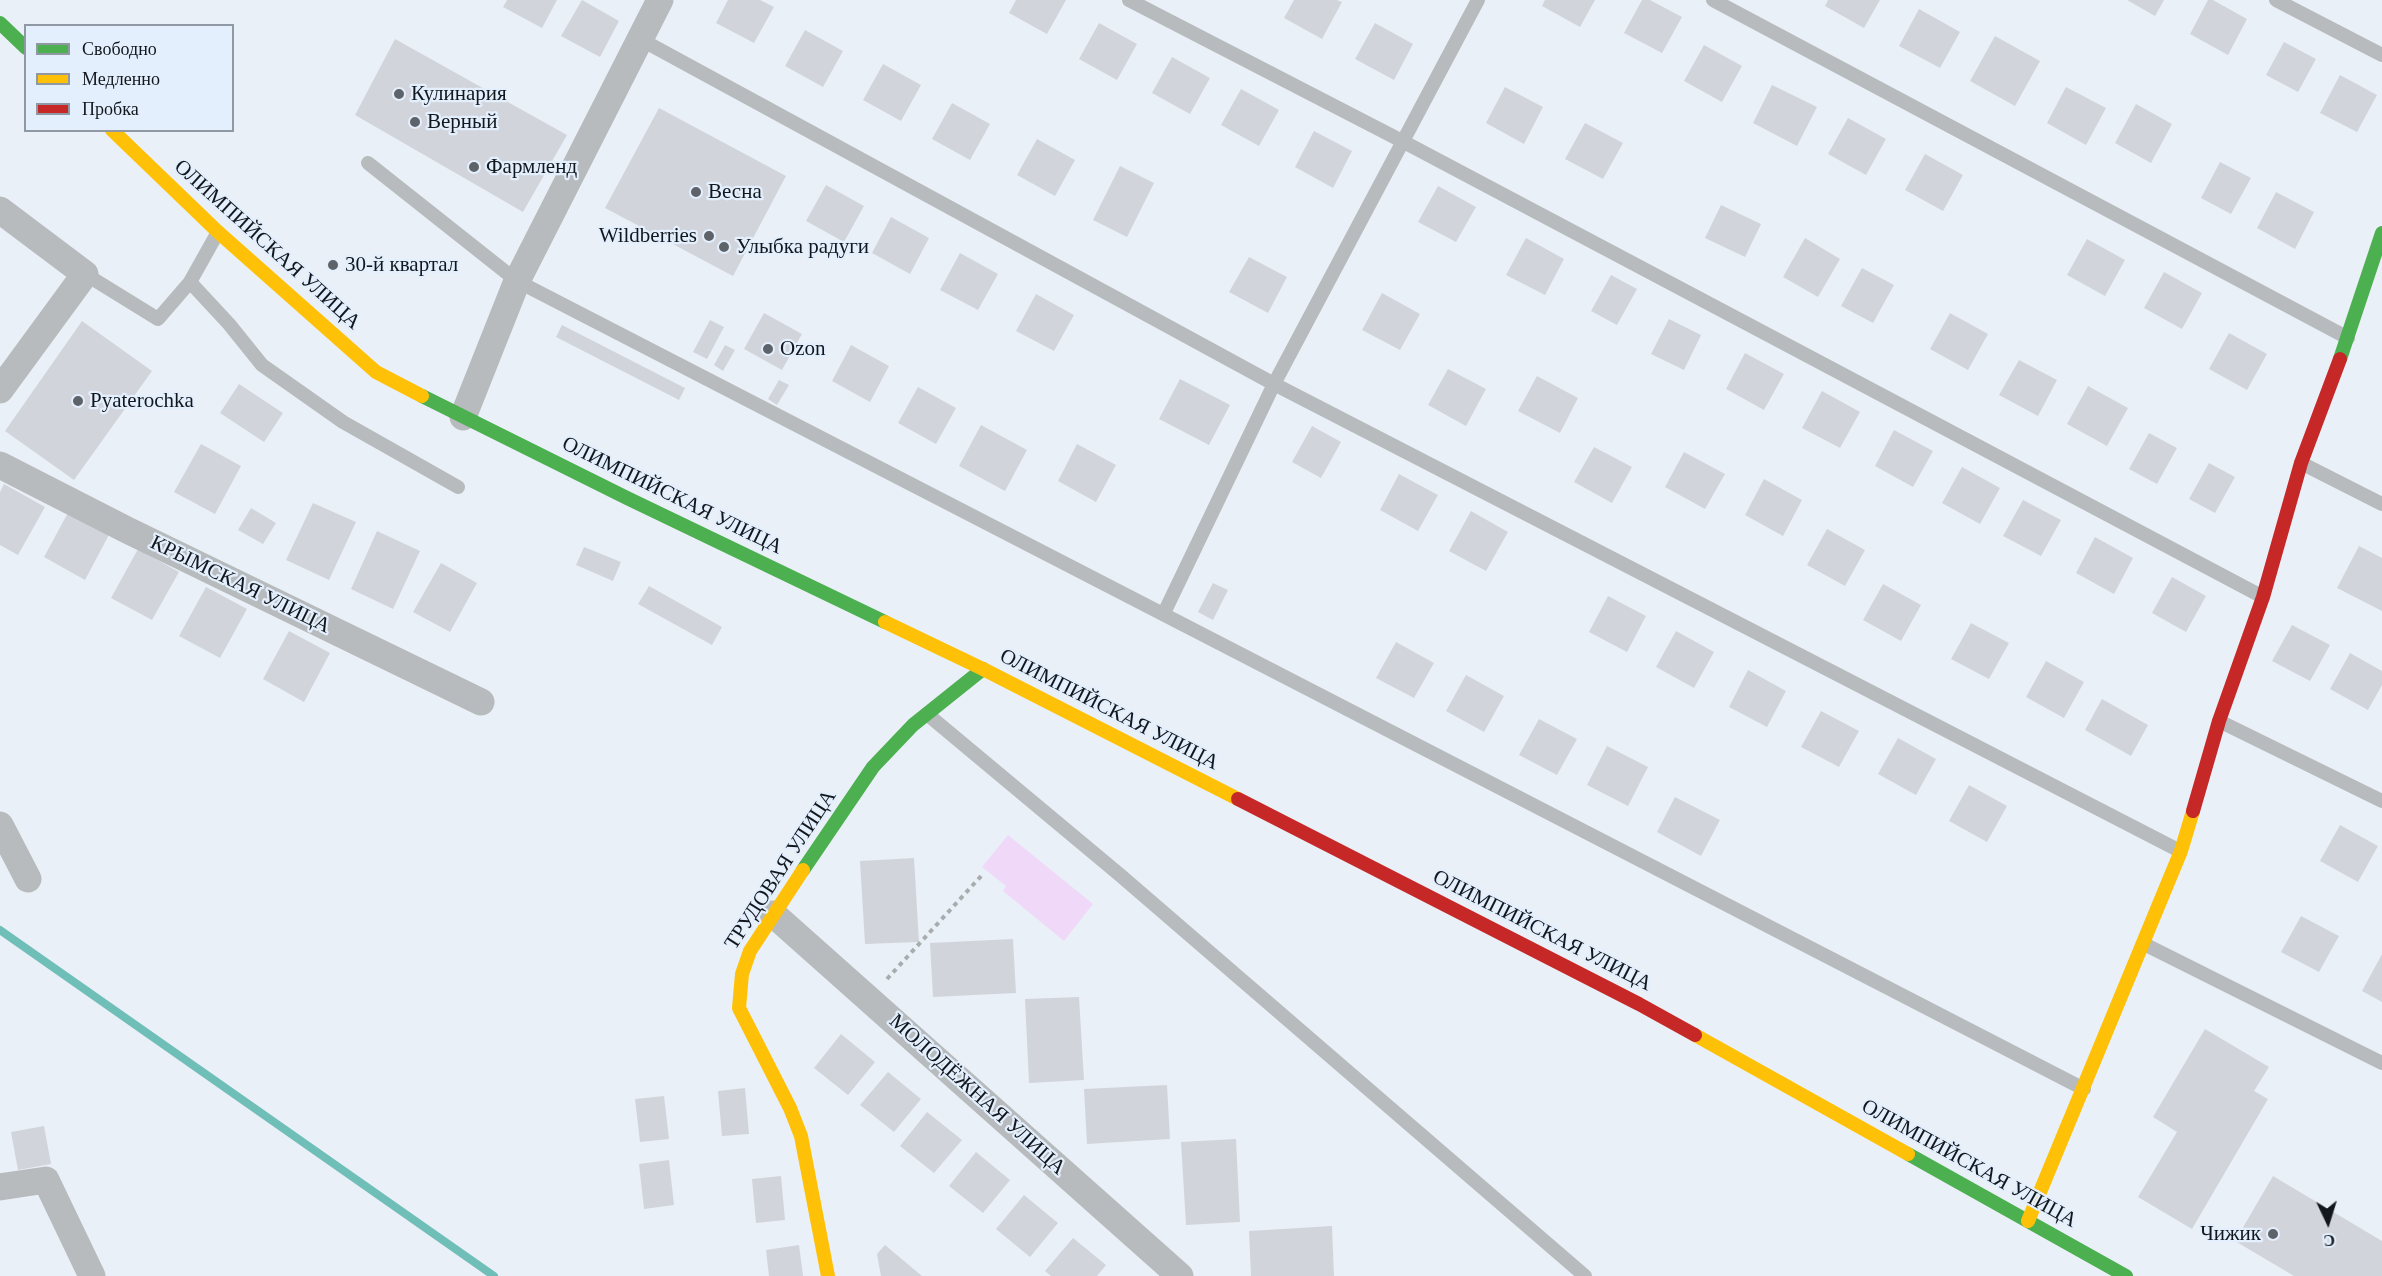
<!DOCTYPE html>
<meta charset="utf-8">
<style>
body{margin:0}
#map{position:relative;width:2382px;height:1276px;overflow:hidden;background:#eaf0f7;font-family:Georgia,serif}
canvas{display:block}
.legend{position:absolute;left:24px;top:24px;width:210px;height:108px;box-sizing:border-box;background:#e4effd;border:2px solid #9099a3;margin:0;padding:8px 10px;list-style:none;font-size:18px;color:#12171d}
.legend li{display:flex;align-items:center;gap:12px;height:30px}
.legend b{width:30px;border:2px solid #9099a3}
.north{position:absolute;left:2298px;top:1192px;width:60px;height:60px;-webkit-text-stroke:4px #e4effd;paint-order:stroke;rotate:176deg;font-size:16px;font-weight:700;line-height:24px;text-align:center;color:#12171d}
.north::after{content:'';display:block;margin:auto;width:21px;height:27px;background:#12171d;clip-path:polygon(50% 0,100% 100%,50% 72%,0 100%)}
</style>
<div id="map">
<canvas width="2382" height="1276"></canvas>
<ul class="legend">
<li><b style="height:8px;background:#4caf50"></b>Свободно</li>
<li><b style="height:8px;background:#ffc107"></b>Медленно</li>
<li><b style="height:8px;background:#c62828"></b>Пробка</li>
</ul>
<div class="north">С</div>
</div>
<script>
const c = document.querySelector('canvas').getContext('2d');
c.lineJoin = 'round';
function fillPath(path, color) { c.fillStyle = color; c.fill(path, 'evenodd'); }
function trace(path, color, width, dash) { c.strokeStyle = color; c.lineWidth = width; c.lineCap = dash ? 'butt' : 'round'; c.setLineDash(dash || []); c.stroke(path); }
function write(font, color, halo, rows, align = 'center') {
  c.font = font + ' Georgia,serif'; c.lineWidth = 4.5; c.setLineDash([]); c.textBaseline = 'middle'; c.strokeStyle = halo; c.fillStyle = color; for (const [text, x, y, turn = 0] of rows) {
    c.save(); c.translate(x, y); c.rotate((+turn || 0) * Math.PI / 180); c.textAlign = isNaN(turn) ? turn : align; if (halo) c.strokeText(text, 0, 0); c.fillText(text, 0, 0); c.restore();
  }
}
const green = new Path2D(`
 M1008,835l85,69 -29,37 -61,-50 3,-5 -24,-19z`);
const stream = new Path2D(`
 M0,930l494,346`);
const building = new Path2D(`
 M507,0h50l-15,28 -39,-21z
 M582,0l37,21 -19,36 -39,-21z
 M728,0h32l14,7 -20,36 -38,-20z
 M1016,0h50l-19,34 -38,-21z
 M1294,0h43l5,2 -20,37 -38,-21z
 M1545,0h50l-15,27 -38,-21z
 M1642,0h8l32,17 -20,36 -38,-20z
 M1828,0h52l-16,28 -39,-22z
 M2127,0h37l-9,16z
 M2208,0h5l34,19 -19,36 -38,-21z
 M1919,9l41,23 -20,36 -41,-22z
 M1099,23l38,21 -20,36 -38,-21z
 M1375,23l38,21 -19,36 -39,-21z
 M805,30l38,21 -20,36 -38,-21z
 M1995,36l45,25 -25,45 -45,-25z
 M395,39l172,96 -44,77 -168,-97z
 M2284,42l32,17 -18,33 -32,-17z
 M1704,45l38,21 -20,36 -38,-21z
 M1172,57l38,21 -20,36 -38,-21z
 M883,64l38,21 -20,36 -38,-21z
 M2340,75l37,20 -20,37 -37,-19z
 M1772,85l45,22 -20,39 -44,-23z
 M1505,87l38,20 -19,37 -38,-21z
 M2066,87l40,21 -20,37 -39,-22z
 M1241,89l38,21 -20,36 -38,-21z
 M952,103l38,21 -20,36 -38,-21z
 M2136,104l36,20 -21,39 -36,-20z
 M659,108l127,68 -53,100 -128,-68z
 M1848,118l38,21 -20,36 -38,-21z
 M1585,123l38,20 -20,36 -38,-20z
 M1314,131l38,20 -19,37 -38,-21z
 M1037,139l38,21 -20,36 -38,-21z
 M1925,154l38,21 -20,36 -38,-21z
 M2220,162l31,16 -20,36 -30,-16z
 M1120,166l34,17 -27,54 -34,-17z
 M826,185l38,21 -20,36 -38,-21z
 M1438,186l38,21 -20,35 -38,-20z
 M2276,192l38,20 -19,37 -38,-21z
 M1721,205l40,19 -16,33 -40,-19z
 M891,217l38,21 -19,36 -38,-21z
 M1526,238l38,21 -19,36 -39,-20z
 M1805,238l35,21 -22,38 -35,-20z
 M2087,239l38,21 -20,36 -38,-21z
 M960,253l38,21 -20,36 -38,-20z
 M1249,257l38,20 -19,36 -39,-21z
 M1862,268l32,17 -21,38 -32,-17z
 M2164,272l38,21 -20,36 -38,-21z
 M1611,275l26,14 -20,36 -26,-14z
 M1382,293l38,21 -20,36 -38,-20z
 M1036,294l38,21 -20,36 -38,-20z
 M764,313l38,21 -20,36 -38,-21z
 M1950,313l38,21 -20,36 -38,-21z
 M1669,319l32,16 -17,35 -33,-16z
 M710,320l14,7 -17,32 -14,-7z
 M82,321l70,50 -78,109 -69,-49z
 M562,325l123,63 -6,12 -123,-63z
 M2229,333l38,21 -20,36 -38,-21z
 M725,345l10,5 -12,21 -9,-6z
 M851,345l38,21 -19,36 -38,-21z
 M1745,353l39,21 -20,36 -38,-21z
 M2019,360l38,20 -19,36 -39,-21z
 M1448,369l38,20 -20,37 -38,-21z
 M1537,376l41,22 -18,35 -42,-22z
 M1180,379l50,26 -21,40 -50,-26z
 M779,380l10,5 -12,20 -9,-6z
 M239,384l44,29 -19,29 -44,-29z
 M2088,386l40,22 -21,38 -40,-22z
 M918,387l38,21 -20,36 -38,-21z
 M1822,391l38,21 -20,36 -38,-20z
 M981,425l46,25 -22,41 -46,-25z
 M1312,426l29,16 -20,36 -29,-16z
 M1894,430l39,21 -20,36 -38,-21z
 M2149,433l28,15 -20,36 -28,-15z
 M201,444l40,22 -26,48 -41,-22z
 M1077,444l39,21 -20,37 -38,-21z
 M1594,447l38,20 -20,36 -38,-21z
 M1684,452l41,22 -20,35 -40,-22z
 M2209,463l26,14 -20,36 -26,-14z
 M1962,467l38,21 -20,36 -38,-21z
 M1399,474l39,21 -20,36 -38,-21z
 M1764,479l38,21 -19,36 -38,-21z
 M4,484l41,23 -27,48 -18,-10v-53z
 M2023,500l38,20 -20,36 -38,-20z
 M313,503l43,19 -27,58 -43,-20z
 M251,508l25,15 -13,21 -25,-14z
 M70,509l41,22 -26,49 -41,-23z
 M1471,511l37,21 -22,39 -37,-20z
 M1827,529l38,21 -20,36 -38,-21z
 M377,531l43,20 -27,58 -42,-20z
 M2095,537l38,21 -19,36 -38,-21z
 M2359,546l23,12v53l-45,-23z
 M584,547l37,15 -8,19 -37,-16z
 M138,549l41,23 -27,48 -41,-22z
 M441,563l36,20 -27,49 -37,-20z
 M2172,577l34,19 -20,36 -34,-19z
 M1213,583l15,7 -15,30 -15,-8z
 M1883,584l38,21 -20,36 -38,-21z
 M649,586l73,41 -10,18 -74,-41z
 M206,587l41,22 -27,49 -41,-22z
 M1608,596l38,20 -19,36 -38,-20z
 M1971,623l38,20 -20,36 -38,-20z
 M2292,625l38,20 -20,36 -38,-20z
 M289,631l41,22 -26,49 -41,-23z
 M1676,631l38,21 -20,36 -38,-21z
 M1396,642l38,21 -20,35 -38,-20z
 M2350,653l32,18v14l-14,25 -38,-21z
 M2046,661l38,21 -20,36 -38,-21z
 M1748,670l38,21 -19,36 -38,-20z
 M1466,675l38,21 -20,36 -38,-21z
 M2102,699l46,26 -17,31 -46,-26z
 M1821,711l38,20 -20,36 -38,-20z
 M1539,719l38,20 -20,36 -38,-20z
 M1898,738l38,21 -20,36 -38,-21z
 M1607,746l41,21 -20,39 -41,-21z
 M1969,785l38,21 -20,36 -38,-21z
 M1675,797l45,23 -19,36 -44,-24z
 M2340,825l38,21 -20,36 -38,-21z
 M914,858l5,84 -54,2 -5,-83z
 M2301,916l38,20 -20,36 -38,-20z
 M1013,939l3,54 -83,4 -3,-54z
 M2382,954v48l-20,-11z
 M1079,997l5,83 -55,3 -4,-84z
 M2205,1029l64,38 -15,24 14,8 -76,130 -54,-32 39,-65 -24,-15z
 M841,1034l34,28 -27,33 -34,-27z
 M888,1072l33,27 -27,33 -34,-27z
 M1167,1085l3,54 -83,5 -3,-55z
 M745,1088l4,46 -27,2 -4,-45z
 M664,1096l5,43 -29,3 -5,-43z
 M927,1112l35,28 -28,33 -34,-27z
 M44,1126l7,38 -33,6 -7,-38z
 M1236,1139l4,83 -54,3 -5,-83z
 M976,1152l34,28 -27,33 -34,-27z
 M669,1160l5,45 -30,4 -5,-45z
 M781,1176l4,44 -29,3 -4,-44z
 M2273,1176l109,65v35h-88l-59,-35z
 M1024,1195l34,28 -28,34 -34,-28z
 M1332,1226l2,50h-83l-2,-45z
 M1073,1238l33,27 -9,11h-46l-6,-5z
 M799,1245l4,31h-34l-3,-26z
 M885,1245l37,31h-41l-4,-22z`);
const path = new Path2D(`
 M887,979l96,-105`);
const lane = new Path2D(`
 M1129,0l273,141 861,456
 M1713,0l635,338
 M2276,0l106,55
 M640,39l634,345 906,467
 M368,163l149,118 1567,808
 M85,274l73,45 32,-37 28,-50
 M190,282l39,42 33,41 81,57 115,65
 M2301,463l81,41
 M1164,613l110,-229 204,-384
 M927,714l193,161 465,401
 M2219,721l163,80
 M2144,944l238,119`);
const street = new Path2D(`
 M0,210l85,64 -85,116
 M463,417l54,-136 143,-281
 M0,465l127,65 354,172
 M0,825l28,54
 M773,914l407,362
 M0,1187l46,-7 46,96`);
const fast = new Path2D(`
 M0,23l26,25
 M2340,359l42,-126
 M422,396l205,102 258,124
 M803,870l70,-103 40,-42 70,-56
 M1908,1154l218,122`);
const slow = new Path2D(`
 M112,130l106,102 158,140 46,24
 M885,622l98,47 255,130
 M803,870l-53,81 -8,23 -3,34 51,100 11,28 27,140
 M1695,1035l213,119
 M2028,1221l153,-370 12,-40`);
const jam = new Path2D(`
 M1238,799l401,205 56,31
 M2193,811l26,-90 44,-124 38,-134 39,-104`);
const markers = [
 [399,94,6,"#5e6369"],
 [415,122,6,"#5e6369"],
 [474,167,6,"#5e6369"],
 [696,192,6,"#5e6369"],
 [709,236,6,"#5e6369"],
 [724,247,6,"#5e6369"],
 [333,265,6,"#5e6369"],
 [768,349,6,"#5e6369"],
 [78,401,6,"#5e6369"],
 [2273,1234,6,"#5e6369"]
];
const poiNames = [
 ["Кулинария",411,94],
 ["Верный",427,122],
 ["Фармленд",486,167],
 ["Весна",708,192],
 ["Wildberries",697,236,"right"],
 ["Улыбка радуги",736,247],
 ["30-й квартал",345,265],
 ["Ozon",780,349],
 ["Pyaterochka",90,401],
 ["Чижик",2261,1234,"right"]
];
const streetNames = [
 ["ОЛИМПИЙСКАЯ УЛИЦА",267,245,42],
 ["ОЛИМПИЙСКАЯ УЛИЦА",672,496,26],
 ["КРЫМСКАЯ УЛИЦА",240,585,26],
 ["ОЛИМПИЙСКАЯ УЛИЦА",1109,710,27],
 ["ТРУДОВАЯ УЛИЦА",781,870,-57],
 ["ОЛИМПИЙСКАЯ УЛИЦА",1542,931,27],
 ["МОЛОДЁЖНАЯ УЛИЦА",977,1095,42],
 ["ОЛИМПИЙСКАЯ УЛИЦА",1969,1164,29]
];
fillPath(green, '#f0d9f8');
trace(stream, '#70beb8', 8);
fillPath(building, '#d2d4db');
trace(path, '#a9acaf', 4, [4.5, 4.5]);
trace(lane, '#b7bbbd', 14);
trace(street, '#b7bbbd', 27);
trace(fast, '#4caf50', 14);
trace(slow, '#ffc107', 14);
trace(jam, '#c62828', 14);
for (const [x, y, r, color] of markers) { const dot = new Path2D(); dot.arc(x, y, r, 0, 2 * Math.PI); c.fillStyle = color; c.fill(dot); trace(dot, '#e4effd', 2); }
write('21px', '#12171d', '#e4effd', poiNames, 'left');
write('21px', '#12171d', '#e4effd', streetNames);
</script>
